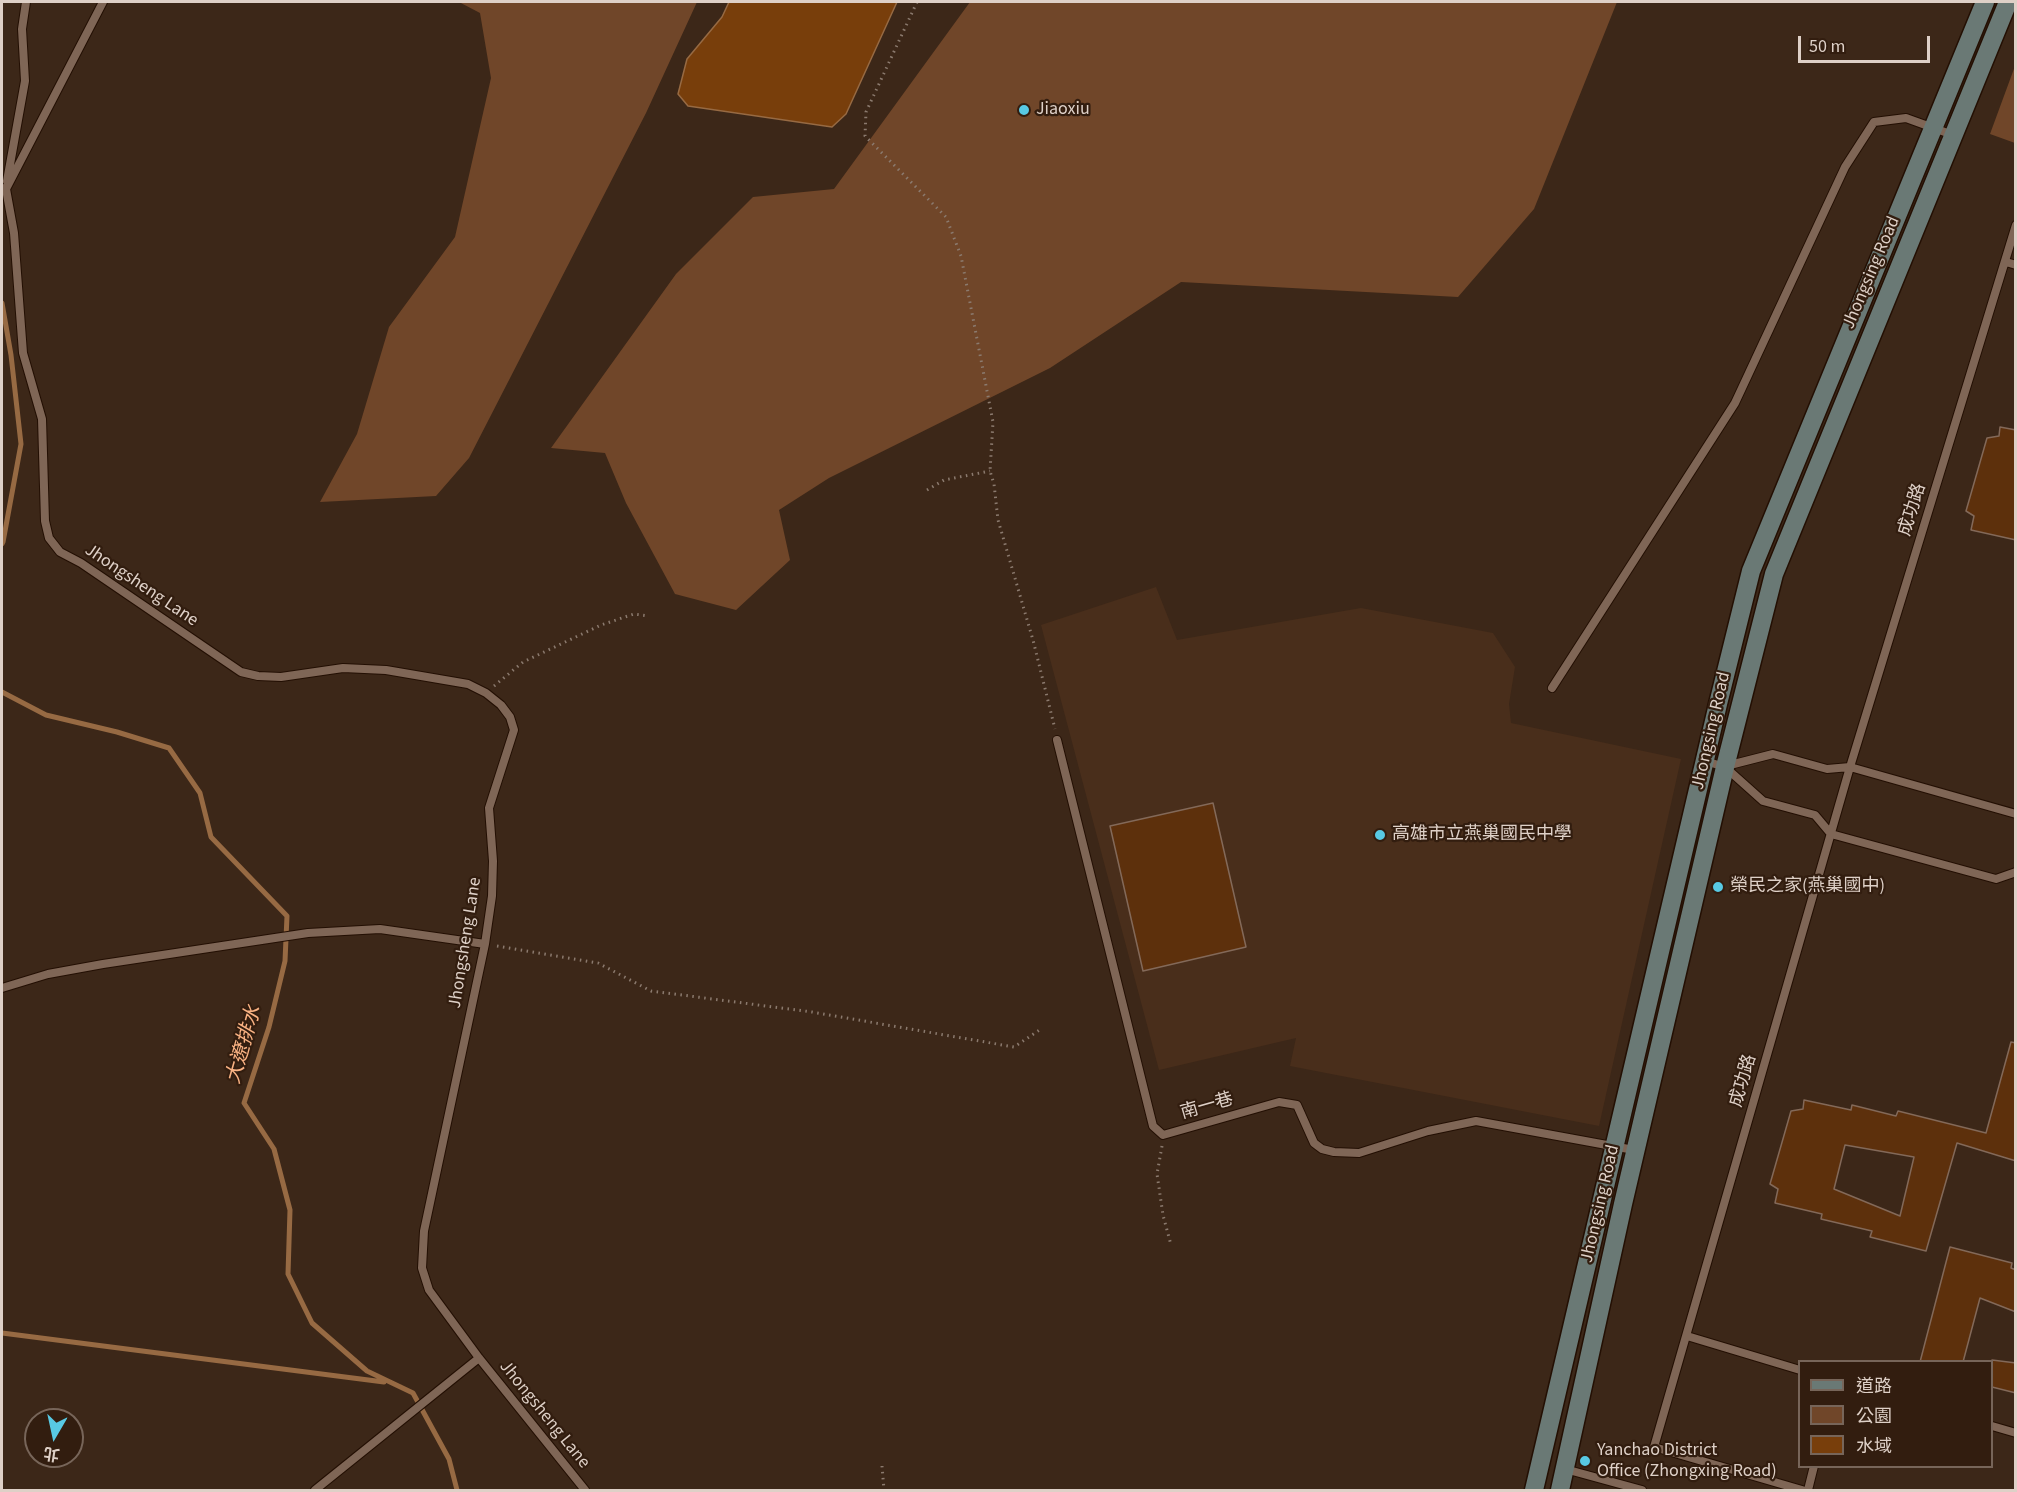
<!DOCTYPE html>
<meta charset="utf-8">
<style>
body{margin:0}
#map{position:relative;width:2017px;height:1492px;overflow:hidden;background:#3c2718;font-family:"Source Sans 3","Noto Sans TC",sans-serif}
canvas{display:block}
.frame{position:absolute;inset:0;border:3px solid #ded0c7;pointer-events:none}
.legend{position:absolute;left:1798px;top:1360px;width:195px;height:108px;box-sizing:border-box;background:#321d0f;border:2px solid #776559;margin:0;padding:8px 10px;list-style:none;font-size:18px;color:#ded0c7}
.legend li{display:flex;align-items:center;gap:12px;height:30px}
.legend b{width:30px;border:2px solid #776559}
.north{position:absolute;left:24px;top:1408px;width:60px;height:60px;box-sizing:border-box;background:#321d0f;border:2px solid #776559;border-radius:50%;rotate:189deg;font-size:16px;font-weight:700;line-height:24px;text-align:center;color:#ded0c7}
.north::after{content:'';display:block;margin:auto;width:21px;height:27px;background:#58c9e3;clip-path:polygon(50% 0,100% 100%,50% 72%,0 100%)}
.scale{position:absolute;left:1798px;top:36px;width:132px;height:27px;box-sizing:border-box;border:3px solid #ded0c7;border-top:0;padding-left:8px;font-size:18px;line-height:21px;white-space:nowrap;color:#ded0c7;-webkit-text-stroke:4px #321d0f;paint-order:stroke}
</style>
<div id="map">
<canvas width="2017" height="1492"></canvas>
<div class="frame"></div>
<ul class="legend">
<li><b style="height:8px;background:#6a7975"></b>道路</li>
<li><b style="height:16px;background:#704629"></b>公園</li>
<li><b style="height:16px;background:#783e0b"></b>水域</li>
</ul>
<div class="north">北</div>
<div class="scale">50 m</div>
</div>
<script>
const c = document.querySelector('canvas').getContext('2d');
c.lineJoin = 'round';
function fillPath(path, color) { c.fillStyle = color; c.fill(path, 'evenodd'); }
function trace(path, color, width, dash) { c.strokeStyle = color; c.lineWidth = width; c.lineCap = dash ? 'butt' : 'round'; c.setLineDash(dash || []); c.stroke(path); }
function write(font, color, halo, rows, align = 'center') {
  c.font = font + ' "Source Sans 3","Noto Sans TC",sans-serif'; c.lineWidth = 4.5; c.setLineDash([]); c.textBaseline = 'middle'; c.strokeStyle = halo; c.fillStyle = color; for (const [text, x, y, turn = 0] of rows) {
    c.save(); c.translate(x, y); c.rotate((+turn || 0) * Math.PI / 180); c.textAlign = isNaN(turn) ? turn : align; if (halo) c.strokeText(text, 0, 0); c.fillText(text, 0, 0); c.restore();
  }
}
const built = new Path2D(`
 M1156,587l21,53 184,-32 132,25 22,34 -6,37 2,19 170,36 -82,367 -309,-60 6,-28 -137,32 -118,-445z`);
const green = new Path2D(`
 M459,2h238l-51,111 -177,345 -33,38 -116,6 37,-68 32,-107 66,-90 36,-159 -11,-65z
 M970,2h647l-83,207 -76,88 -277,-15 -131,86 -221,110 -50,32 11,50 -54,50 -61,-16 -49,-91 -21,-50 -54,-5 125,-174 77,-77 81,-8z
 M2015,66v77l-25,-9z`);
const water = new Path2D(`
 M729,2h168l-51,112 -14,13 -144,-21 -10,-12 9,-35 35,-42z`);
const stream = new Path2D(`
 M2,303l9,52 10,89 -18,98 -1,2
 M2,692l44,23 71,17 52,16 31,45 11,44 76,79 -2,45 -16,66 -25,76 30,46 16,61 -2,64 24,49 55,48 46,22 36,66 8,31
 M2,1333l382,49`);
const building = new Path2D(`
 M2000,427l16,3v110l-45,-10 3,-14 -8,-5 21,-73 12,-2z
 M1213,803l33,144 -103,24 -33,-145z
 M2011,1042l5,1v118l-59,-18 -31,108 -56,-14 2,-6 -51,-12 1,-5 -47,-11 3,-14 -8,-5 21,-73 12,-2 1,-9 47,10 1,-5 44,11 2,-5 88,22zM1845,1145l69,12 -14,59 -66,-27z
 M1950,1247l62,16 -1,5 5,2v42l-36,-14 -17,64h-43z
 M1992,1360l24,3v30l-24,-6z`);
const path = new Path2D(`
 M917,2l-51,110 -1,24 81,81 15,39 32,166 -3,49 4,13 4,36 35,120 22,89
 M927,490l17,-10 46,-9
 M494,686l29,-24 78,-37 33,-11 15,2
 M497,946l101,17 53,28 161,21 202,35 27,-18
 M1162,1146l-5,28 6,41 8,30
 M882,1466l2,24`);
const lane = new Path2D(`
 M7,181l18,-100 -3,-52 4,-27
 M2,188l4,1 8,44 9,120 19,66 3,102 4,17 11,14 21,11 160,109 17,4 23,1 62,-9 43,2 82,14 18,9 15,12 9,12 4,13 -25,78 4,53 -1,35 -7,48 -61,287 -2,37 7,22 50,68 106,132
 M6,189l97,-187
 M2006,262l10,3
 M1552,688l183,-285 110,-236 29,-45 32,-4 47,17
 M1057,740l96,386 10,9 116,-33 18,3 17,38 8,6 12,3 25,1 69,-22 48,-10 158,29
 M1705,761l20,6 38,34 52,14 16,19 165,45 20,-7
 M1726,766l47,-12 54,15 23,-2 166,47
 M2,988l46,-14 55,-10 205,-31 72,-4 105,15
 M1687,1336l113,34
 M1992,1426l24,7
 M1565,1469l77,21
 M315,1490l164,-132
 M1802,1490l-148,-43 196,-680 166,-542
 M1808,1490l6,-24`);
const secondary = new Path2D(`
 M1534,1490l184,-786 33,-133 234,-569
 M1560,1490l63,-286 102,-437 49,-193 234,-572`);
const markers = [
 [1024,110,6,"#58c9e3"],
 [1380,835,6,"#58c9e3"],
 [1718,887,6,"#58c9e3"],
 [1585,1461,6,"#58c9e3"]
];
const poiNames = [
 ["Jiaoxiu",1036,110],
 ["高雄市立燕巢國民中學",1392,835],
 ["榮民之家(燕巢國中)",1730,887],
 ["Yanchao District",1597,1451],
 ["Office (Zhongxing Road)",1597,1472]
];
const streetNames = [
 ["Jhongsing Road",1872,273,-67],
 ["成功路",1913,510,-73],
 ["Jhongsheng Lane",141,586,34],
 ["Jhongsing Road",1712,731,-77],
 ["Jhongsheng Lane",466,943,-81],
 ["成功路",1744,1081,-74],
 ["南一巷",1207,1107,-16],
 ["Jhongsing Road",1601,1204,-77],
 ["Jhongsheng Lane",544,1415,51]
];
const waterNames = [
 ["大遼排水",245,1045,-74]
];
fillPath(built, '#492e1b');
fillPath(green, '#704629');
fillPath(water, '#783e0b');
trace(water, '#976a43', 1.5);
trace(stream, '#976a43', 5);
fillPath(building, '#5d300c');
trace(building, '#836959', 1.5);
trace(lane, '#230f03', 10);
trace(secondary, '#230f03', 21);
trace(path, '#8b7a6e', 3, [1.5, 4.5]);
trace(lane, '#7f6656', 8);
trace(secondary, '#6a7975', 18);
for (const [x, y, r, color] of markers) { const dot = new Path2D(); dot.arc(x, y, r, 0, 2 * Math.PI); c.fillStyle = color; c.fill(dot); trace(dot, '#321d0f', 2); }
write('18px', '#ded0c7', '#321d0f', poiNames, 'left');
write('18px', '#ded0c7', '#321d0f', streetNames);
write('italic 20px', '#f9b283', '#321d0f', waterNames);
</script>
